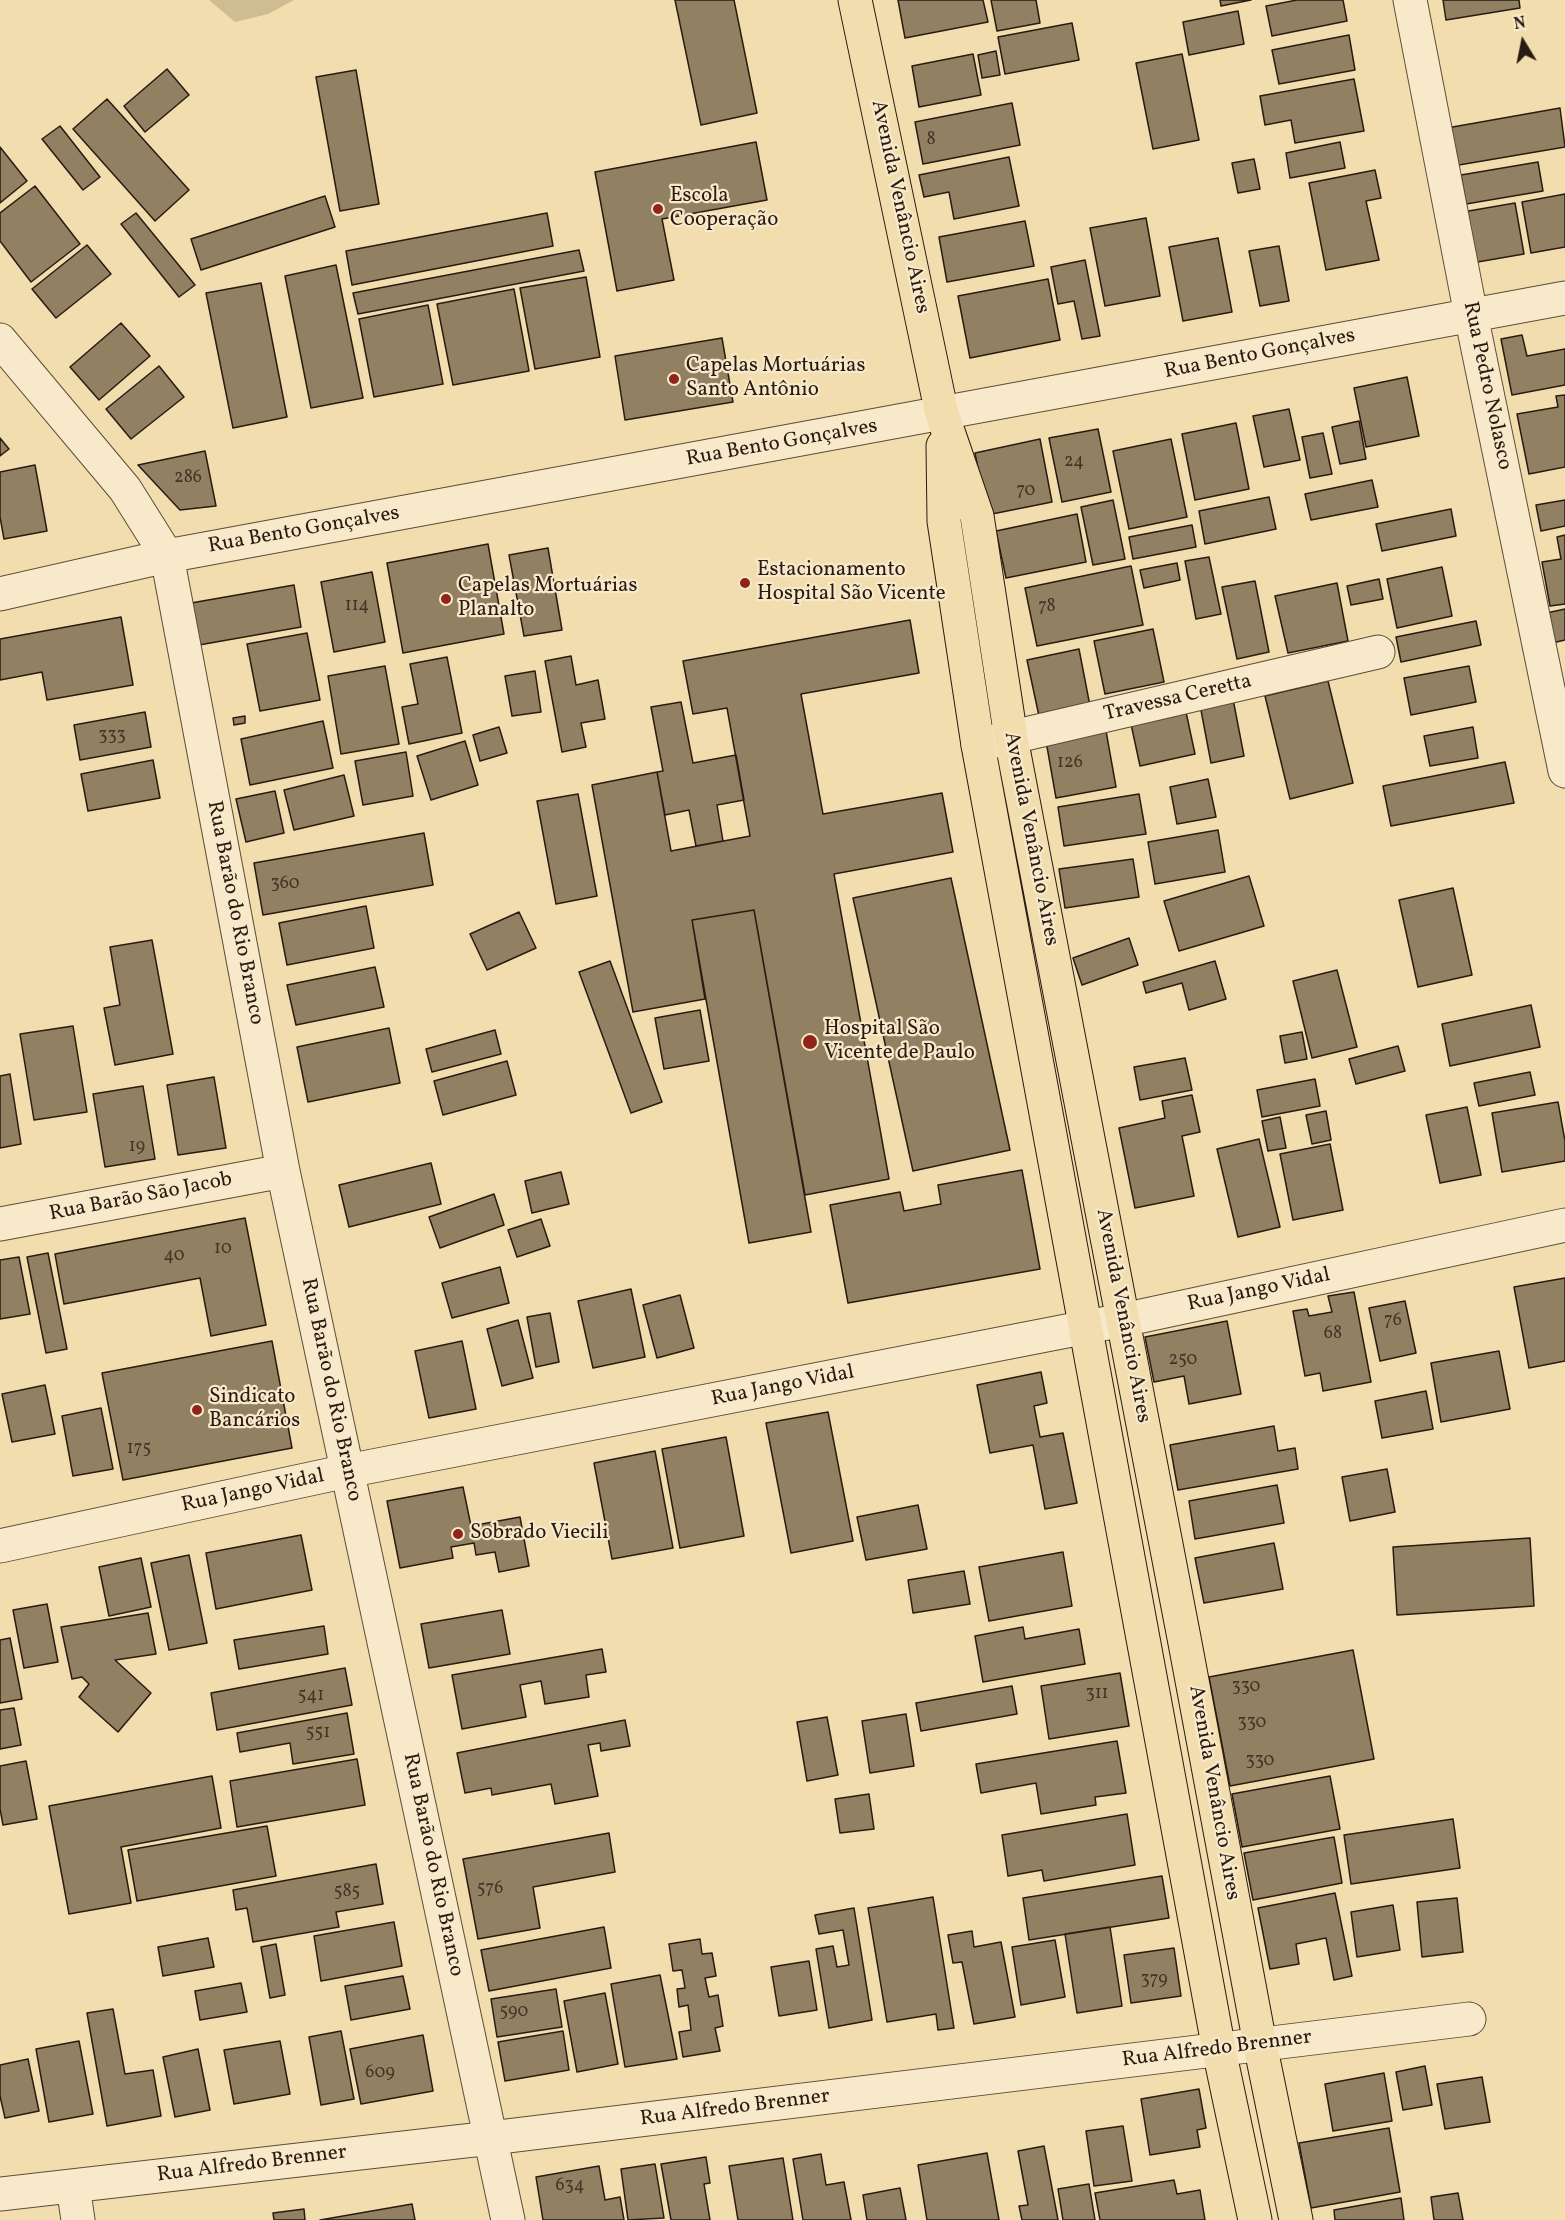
<!DOCTYPE html>
<meta charset="utf-8">
<style>
body{margin:0}
#map{position:relative;width:1565px;height:2220px;overflow:hidden;background:#f2ddae;font-family:Vollkorn,serif}
canvas{display:block}
.north{position:absolute;left:1493px;top:12px;width:60px;height:60px;-webkit-text-stroke:4px #f7e9ca;paint-order:stroke;rotate:350deg;font-size:16px;font-weight:700;line-height:24px;text-align:center;color:#291b11}
.north::after{content:'';display:block;margin:auto;width:21px;height:27px;background:#291b11;clip-path:polygon(50% 0,100% 100%,50% 72%,0 100%)}
</style>
<div id="map">
<canvas width="1565" height="2220"></canvas>
<div class="north">N</div>
</div>
<script>
const c = document.querySelector('canvas').getContext('2d');
c.lineJoin = 'round';
function fillPath(path, color) { c.fillStyle = color; c.fill(path, 'evenodd'); }
function trace(path, color, width, dash) { c.strokeStyle = color; c.lineWidth = width; c.lineCap = dash ? 'butt' : 'round'; c.setLineDash(dash || []); c.stroke(path); }
function write(font, color, halo, rows, align = 'center') {
  c.font = font + ' Vollkorn,serif'; c.lineWidth = 4.5; c.setLineDash([]); c.textBaseline = 'middle'; c.strokeStyle = halo; c.fillStyle = color; for (const [text, x, y, turn = 0] of rows) {
    c.save(); c.translate(x, y); c.rotate((+turn || 0) * Math.PI / 180); c.textAlign = isNaN(turn) ? turn : align; if (halo) c.strokeText(text, 0, 0); c.fillText(text, 0, 0); c.restore();
  }
}
const green = new Path2D(`
 M209,0h85l-26,14 -33,8z`);
const building = new Path2D(`
 M675,0h59l23,113 -56,12z
 M898,0h85l5,22 -83,16z
 M991,0h45l4,23 -43,8z
 M1220,0h31l-30,6z
 M1297,0h46l4,21 -75,15 -6,-30z
 M1443,0h76l1,8 -74,12z
 M1238,11l6,33 -55,11 -6,-33z
 M1072,23l7,37 -74,14 -7,-37z
 M1349,35l6,35 -76,14 -7,-34z
 M996,51l4,24 -18,3 -4,-23z
 M973,54l8,41 -62,12 -7,-41z
 M1182,54l17,86 -46,9 -17,-86z
 M167,69l22,26 -44,37 -21,-26z
 M356,70l23,134 -39,7 -24,-134z
 M1354,79l10,52 -69,12 -4,-23 -26,5 -5,-29z
 M107,99l82,91 -34,31 -82,-92z
 M1012,103l8,42 -97,19 -8,-42z
 M1560,108l5,39 -112,19 -6,-38z
 M60,126l40,51 -17,13 -41,-51z
 M756,142l11,58 -105,19 12,61 -57,11 -22,-119z
 M1340,142l5,26 -55,10 -4,-25z
 M0,147l27,34 -27,22z
 M1009,157l10,49 -65,13 -5,-27 -25,5 -5,-22z
 M1254,159l6,30 -22,4 -6,-30z
 M1538,162l5,29 -77,13 -5,-29z
 M1375,170l6,28 -15,3 13,59 -53,10 -17,-87z
 M35,186l45,58 -49,38 -31,-41v-28z
 M1565,194v53l-34,6 -9,-51z
 M325,196l10,31 -134,43 -10,-31z
 M1515,203l9,51 -58,10 -9,-51z
 M136,213l59,72 -16,12 -58,-73z
 M547,213l6,33 -201,39 -6,-34z
 M1146,218l14,78 -55,10 -15,-78z
 M1025,221l9,45 -87,16 -8,-45z
 M1218,238l14,74 -49,9 -14,-74z
 M87,245l24,29 -55,44 -24,-29z
 M1279,246l10,55 -29,5 -11,-55z
 M579,250l5,21 -226,43 -5,-21z
 M1085,260l15,76 -18,3 -8,-38 -16,3 -7,-37z
 M336,265l27,133 -52,10 -26,-132z
 M586,277l14,80 -65,12 -15,-81z
 M1048,279l12,61 -90,18 -12,-62z
 M261,283l26,134 -54,11 -27,-135z
 M514,289l15,82 -76,14 -16,-81z
 M428,305l15,79 -69,13 -15,-78z
 M121,323l29,33 -51,44 -29,-33z
 M1522,335l5,21 38,-7v36l-53,10 -11,-56z
 M722,338l11,64 -108,18 -10,-64z
 M159,366l25,31 -53,42 -25,-30z
 M1407,377l12,59 -53,11 -12,-59z
 M1565,395v72l-36,7 -12,-60 41,-7 -2,-11z
 M1289,409l11,51 -36,7 -11,-51z
 M1359,421l7,38 -26,5 -8,-37z
 M1236,423l13,66 -54,11 -13,-66z
 M1098,429l13,63 -49,10 -13,-64z
 M1323,433l9,41 -22,4 -8,-41z
 M0,438l9,11 -9,7z
 M1040,439l12,63 -65,13 -12,-62z
 M1171,439l16,78 -58,12 -16,-78z
 M205,451l11,55 -36,4 -42,-45z
 M35,465l12,66 -43,8 -4,-22v-45z
 M1372,480l6,27 -67,13 -6,-26z
 M1269,497l7,32 -71,15 -6,-33z
 M1113,500l12,59 -32,6 -12,-58z
 M1565,500v26l-24,5 -5,-26z
 M1451,509l5,27 -74,15 -6,-27z
 M1077,514l9,48 -80,16 -10,-47z
 M1192,525l4,22 -63,12 -4,-22z
 M1565,535v69l-15,2 -8,-44 19,-3 -4,-22z
 M488,544l16,90 -101,19 -16,-90z
 M548,548l14,82 -38,6 -15,-81z
 M1209,557l12,57 -25,5 -11,-58z
 M1177,563l3,17 -36,8 -4,-18z
 M1131,566l12,59 -106,21 -12,-58z
 M1442,567l10,49 -55,12 -10,-49z
 M372,572l13,70 -51,10 -13,-70z
 M1379,579l4,20 -32,6 -4,-19z
 M1255,581l14,71 -32,7 -15,-72z
 M1337,583l11,58 -60,12 -13,-57z
 M294,585l7,42 -102,18 -8,-42z
 M1565,609v31l-17,4 -6,-30z
 M121,617l12,68 -86,15 -5,-28 -42,8v-41z
 M910,620l9,53 -118,21 22,120 119,-21 11,59 -119,22 55,305 -84,16 -51,-285 -62,10 13,79 -72,13 -41,-227 65,-13 14,79 79,-15 -23,-128 -34,6 -10,-53z
 M1476,621l5,24 -80,17 -5,-25z
 M1153,629l11,53 -59,12 -11,-53z
 M307,633l13,67 -60,11 -13,-67z
 M1079,649l11,57 -51,10 -12,-56z
 M571,656l5,29 22,-5 7,39 -24,4 5,24 -24,5 -17,-91z
 M447,657l15,76 -53,11 -7,-37 16,-3 -8,-40z
 M385,666l14,78 -58,10 -13,-78z
 M1469,666l7,36 -65,13 -7,-37z
 M535,671l6,41 -29,4 -7,-40z
 M1328,681l25,102 -63,16 -25,-103z
 M1233,699l11,57 -33,7 -11,-58z
 M681,702l12,61 43,-8 8,45 -27,5 6,36 -27,5 -7,-36 -24,5 -8,-43 6,-1 -12,-64z
 M145,712l6,35 -71,13 -6,-35z
 M1186,712l9,42 -55,12 -9,-42z
 M245,716v7l-11,2 -1,-7z
 M323,721l10,47 -83,17 -9,-46z
 M499,727l8,26 -27,8 -7,-26z
 M1473,727l5,31 -48,8 -6,-30z
 M1106,731l10,56 -60,11 -10,-57z
 M465,741l13,44 -47,15 -14,-44z
 M406,752l7,44 -50,9 -8,-44z
 M153,760l7,38 -72,13 -7,-37z
 M1505,762l9,41 -123,23 -8,-40z
 M344,775l10,41 -60,14 -10,-40z
 M1208,779l8,38 -39,7 -7,-37z
 M275,791l9,42 -38,9 -10,-43z
 M578,794l19,102 -41,8 -19,-103z
 M1139,794l7,40 -82,12 -6,-39z
 M1218,830l7,42 -70,12 -7,-42z
 M424,833l9,52 -170,30 -9,-52z
 M1133,859l6,38 -74,11 -6,-39z
 M1249,876l15,50 -85,25 -15,-50z
 M951,878l59,272 -97,21 -60,-273z
 M1453,888l19,87 -54,12 -19,-87z
 M366,906l8,42 -87,17 -8,-42z
 M754,910l57,322 -62,11 -57,-323z
 M519,912l17,36 -49,22 -17,-36z
 M1129,938l9,27 -56,20 -9,-27z
 M152,940l21,114 -58,11 -11,-57 16,-3 -10,-58z
 M610,961l52,141 -31,11 -52,-141z
 M1215,961l11,38 -37,11 -7,-27 -36,10 -3,-11z
 M375,967l9,40 -88,18 -9,-40z
 M1337,970l20,77 -45,11 -19,-77z
 M1531,1005l9,42 -90,19 -8,-42z
 M700,1010l9,51 -45,8 -9,-51z
 M73,1026l14,86 -53,8 -14,-86z
 M389,1028l11,55 -92,19 -11,-55z
 M495,1030l6,24 -69,18 -6,-23z
 M1302,1032l5,27 -22,4 -5,-27z
 M1398,1046l7,25 -49,13 -7,-25z
 M1185,1058l7,32 -52,10 -6,-33z
 M507,1061l9,34 -73,20 -9,-34z
 M1530,1072l5,23 -56,11 -5,-23z
 M10,1074l11,70 -21,4v-72z
 M214,1077l12,71 -48,7 -11,-70z
 M1315,1079l5,27 -58,11 -5,-27z
 M143,1086l12,73 -50,8 -12,-73z
 M1192,1095l8,37 -18,4 12,60 -59,12 -16,-80 46,-10 -3,-17z
 M1558,1102l7,39v20l-63,11 -10,-59z
 M1467,1107l14,68 -41,8 -14,-68z
 M1326,1111l5,29 -19,4 -6,-29z
 M1280,1117l6,31 -18,3 -6,-30z
 M1259,1139l21,88 -42,10 -21,-88z
 M1330,1144l13,66 -50,10 -13,-66z
 M431,1163l10,41 -92,23 -10,-42z
 M1022,1170l18,99 -192,34 -18,-98 70,-13 4,19 37,-7 -3,-19z
 M561,1172l8,32 -37,9 -7,-32z
 M494,1194l10,31 -64,23 -11,-31z
 M245,1218l21,107 -55,11 -11,-58 -136,26 -9,-50z
 M541,1219l9,27 -33,11 -9,-27z
 M48,1253l19,96 -21,4 -19,-96z
 M19,1257l11,57 -30,5v-59z
 M500,1267l9,36 -57,15 -10,-35z
 M1565,1278v83l-36,7 -15,-81z
 M631,1289l14,68 -52,11 -15,-67z
 M1354,1292l17,90 -48,9 -3,-18 -15,3 -12,-65 14,-2 2,7 23,-4 -4,-16z
 M680,1295l14,53 -37,10 -14,-53z
 M1405,1301l11,52 -36,8 -11,-53z
 M550,1313l9,49 -23,5 -9,-50z
 M518,1320l15,58 -31,8 -15,-57z
 M1227,1321l14,73 -52,10 -5,-28 -30,6 -9,-45z
 M272,1341l20,107 -169,32 -21,-107z
 M462,1341l14,68 -47,9 -14,-67z
 M1499,1351l11,58 -69,13 -10,-59z
 M1041,1372l6,31 -13,3 6,31 23,-4 14,70 -32,6 -12,-64 -43,8 -13,-68z
 M45,1385l10,49 -43,8 -10,-48z
 M1426,1391l7,38 -51,9 -7,-37z
 M101,1408l12,61 -40,7 -11,-60z
 M828,1412l25,129 -62,12 -25,-130z
 M1274,1426l4,25 17,-3 3,21 -120,21 -8,-45z
 M726,1437l18,99 -64,12 -18,-99z
 M655,1451l18,97 -61,11 -18,-96z
 M1387,1469l8,43 -45,9 -8,-44z
 M1277,1485l7,38 -89,16 -6,-38z
 M463,1487l8,39 49,-9 9,49 -30,6 -4,-20 -19,3 -2,-12 -23,4 2,11 -53,10 -13,-67z
 M918,1505l9,44 -61,11 -9,-43z
 M301,1535l11,55 -96,19 -10,-56z
 M1530,1538l4,68 -137,9 -4,-68z
 M1274,1543l9,46 -79,14 -9,-45z
 M1063,1552l9,54 -83,15 -10,-54z
 M189,1555l18,88 -38,7 -18,-87z
 M141,1558l10,49 -42,9 -10,-49z
 M964,1571l6,33 -57,9 -5,-33z
 M47,1604l11,58 -34,6 -11,-58z
 M502,1610l8,44 -81,14 -8,-44z
 M148,1613l8,41 -41,6 36,33 -33,39 -39,-35 10,-13 -7,-7 -10,2 -11,-52z
 M324,1626l4,28 -89,15 -5,-29z
 M1023,1627l2,12 54,-10 6,35 -102,18 -8,-46z
 M10,1638l12,61 -22,4v-63z
 M602,1649l4,23 -20,3 3,22 -44,7 -4,-23 -21,4 6,32 -64,12 -10,-54z
 M1353,1650l21,109 -144,27 -21,-109z
 M345,1668l7,37 -135,25 -6,-37z
 M1120,1673l9,53 -80,13 -8,-53z
 M1012,1686l5,28 -96,17 -5,-28z
 M14,1708l7,37 -21,4v-39z
 M347,1713l7,41 -61,10 -3,-21 -50,9 -3,-19z
 M906,1714l8,52 -44,7 -8,-52z
 M827,1717l11,58 -31,6 -10,-59z
 M625,1720l5,26 -29,5 -1,-8 -12,2 10,51 -43,8 -4,-20 -59,11 -1,-7 -26,5 -8,-40z
 M1117,1741l9,52 -31,4 1,8 -55,9 -5,-31 -55,10 -5,-29z
 M357,1759l8,46 -128,22 -7,-46z
 M26,1761l11,58 -34,6 -3,-16v-43z
 M212,1776l9,52 -100,19 10,56 -62,11 -20,-108z
 M1330,1776l10,53 -98,18 -10,-53z
 M869,1794l5,35 -34,4 -5,-34z
 M1127,1814l8,51 -91,16 -2,-11 -34,6 -6,-41z
 M1453,1819l7,49 -109,16 -7,-49z
 M267,1826l9,50 -139,25 -9,-51z
 M609,1833l6,39 -82,15 7,41 -62,11 -15,-80z
 M1334,1837l8,46 -89,17 -9,-47z
 M376,1864l7,40 -47,8 3,15 -86,15 -6,-34 -11,2 -3,-20z
 M1162,1876l7,42 -140,22 -6,-42z
 M1335,1893l17,83 -18,4 -8,-42 -30,6 3,20 -29,5 -12,-61z
 M933,1897l21,131 -16,2 -2,-16 -49,8 -19,-114z
 M1457,1898l6,54 -41,5 -5,-55z
 M1393,1905l7,45 -43,7 -6,-45z
 M854,1908l18,112 -43,8 -13,-79 17,-3 4,21 12,-2 -6,-35 -24,4 -4,-19z
 M394,1922l8,44 -81,15 -7,-45z
 M604,1927l7,41 -122,23 -8,-41z
 M1110,1927l12,79 -45,7 -12,-79z
 M972,1931l2,16 27,-5 14,75 -41,7 -12,-62 -9,1 -5,-28z
 M208,1938l6,29 -51,9 -5,-29z
 M700,1939l2,15 10,-1 4,23 -11,2 4,19 9,-2 5,31 -8,2 5,23 -37,6 -4,-25 12,-2 -3,-25 -9,2 -2,-18 8,-1 -3,-18 -9,1 -4,-27z
 M1055,1940l10,57 -44,8 -9,-58z
 M276,1944l9,51 -15,3 -9,-51z
 M1174,1948l7,48 -50,7 -7,-48z
 M809,1961l8,49 -38,6 -8,-49z
 M660,1975l17,84 -52,8 -14,-83z
 M403,1976l7,33 -59,11 -6,-34z
 M241,1983l6,29 -47,8 -5,-29z
 M556,1989l6,38 -65,10 -6,-38z
 M605,1993l13,71 -41,8 -13,-71z
 M113,2009l12,65 28,-4 8,46 -54,10 -20,-113z
 M341,2031l13,68 -33,6 -12,-68z
 M563,2031l6,39 -64,11 -7,-39z
 M423,2035l10,56 -72,13 -11,-55z
 M79,2041l14,73 -44,8 -13,-73z
 M280,2041l10,53 -56,10 -10,-54z
 M198,2049l12,61 -35,7 -12,-60z
 M28,2059l11,52 -34,7 -5,-22v-31z
 M1425,2066l7,39 -29,5 -7,-38z
 M1384,2073l8,48 -59,10 -8,-47z
 M1482,2077l8,45 -45,7 -8,-45z
 M1199,2089l7,39 -9,2 3,17 -50,8 -9,-56z
 M1123,2126l9,55 -38,5 -8,-55z
 M1389,2128l11,64 -89,16 -12,-65z
 M1044,2146l14,74h-36l-3,-14 9,-1 -10,-54z
 M987,2153l12,67h-72l-9,-55z
 M821,2154l5,31 18,-3 7,38h-48l-10,-61z
 M706,2157l4,26 -6,1 6,36h-39l-10,-56z
 M783,2158l10,62h-55l-9,-54z
 M655,2164l9,54 -36,2 -7,-51z
 M599,2166l6,34 15,-3 4,23h-81l-7,-43z
 M1174,2180l3,14 23,-4 5,30h-105l-5,-27z
 M1089,2184l6,36h-32l-5,-31z
 M900,2188l6,32h-39l-4,-25z
 M1458,2193l5,27h-29l-3,-23z
 M1401,2198l3,22h-69l-1,-10z
 M412,2204l3,16h-95z
 M304,2209l1,11h-31l-1,-7z`);
const minor = new Path2D(`
 M1410,0l61,315 94,456
 M0,340l125,149 42,67 116,615 225,1049
 M0,594l167,-38 1398,-258
 M978,745l400,-93
 M0,1224l283,-53
 M0,1546l347,-75 776,-151 442,-95
 M73,2186l5,34
 M0,2194l491,-56 978,-119`);
const major = new Path2D(`
 M855,0l87,414 35,102 34,222 174,905 75,401 36,176
 M943,446l1,75 34,224 241,1305 36,170`);
const markers = [
 [658,209,6,"#8f2418"],
 [674,379,6,"#8f2418"],
 [745,583,6,"#8f2418"],
 [446,599,6,"#8f2418"],
 [810,1042,8,"#8f2418"],
 [197,1410,6,"#8f2418"],
 [458,1534,6,"#8f2418"]
];
const numberNames = [
 ["8",931,141],
 ["24",1074,463],
 ["286",188,479],
 ["70",1026,492],
 ["114",357,607],
 ["78",1047,608],
 ["333",112,737],
 ["126",1070,764],
 ["360",285,885],
 ["19",137,1148],
 ["10",223,1250],
 ["40",174,1257],
 ["76",1393,1322],
 ["68",1333,1335],
 ["250",1183,1361],
 ["175",139,1450],
 ["330",1246,1688],
 ["311",1097,1695],
 ["541",311,1697],
 ["330",1252,1724],
 ["551",318,1734],
 ["330",1260,1762],
 ["576",490,1890],
 ["585",347,1893],
 ["379",1154,1981],
 ["590",514,2013],
 ["609",380,2074],
 ["634",570,2187]
];
const poiNames = [
 ["Escola",670,197],
 ["Cooperação",670,221],
 ["Capelas Mortuárias",686,367],
 ["Santo Antônio",686,391],
 ["Estacionamento",757,571],
 ["Hospital São Vicente",757,595],
 ["Capelas Mortuárias",458,587],
 ["Planalto",458,611],
 ["Hospital São",824,1030],
 ["Vicente de Paulo",824,1054],
 ["Sindicato",209,1398],
 ["Bancários",209,1422],
 ["Sobrado Viecili",470,1534]
];
const streetNames = [
 ["Avenida Venâncio Aires",899,207,78],
 ["Rua Bento Gonçalves",1260,355,-11],
 ["Rua Pedro Nolasco",1486,386,78],
 ["Rua Bento Gonçalves",782,444,-10],
 ["Rua Bento Gonçalves",304,531,-10],
 ["Travessa Ceretta",1178,699,-13],
 ["Avenida Venâncio Aires",1030,839,79],
 ["Rua Barão do Rio Branco",234,913,79],
 ["Rua Barão São Jacob",141,1198,-11],
 ["Rua Jango Vidal",1259,1291,-12],
 ["Avenida Venâncio Aires",1122,1316,79],
 ["Rua Jango Vidal",783,1387,-11],
 ["Rua Barão do Rio Branco",330,1390,78],
 ["Rua Jango Vidal",253,1492,-12],
 ["Avenida Venâncio Aires",1213,1793,80],
 ["Rua Barão do Rio Branco",432,1865,78],
 ["Rua Alfredo Brenner",1217,2050,-7],
 ["Rua Alfredo Brenner",735,2109,-7],
 ["Rua Alfredo Brenner",252,2165,-7]
];
fillPath(green, '#d0bc93');
fillPath(building, '#928063');
trace(building, '#291b11', 1.5);
trace(minor, '#5b4c38', 35);
trace(major, '#291b11', 35);
trace(minor, '#f7e9ca', 33);
trace(major, '#f2ddae', 33);
for (const [x, y, r, color] of markers) { const dot = new Path2D(); dot.arc(x, y, r, 0, 2 * Math.PI); c.fillStyle = color; c.fill(dot); trace(dot, '#f7e9ca', 2); }
write('18px', '#433426', null, numberNames);
write('21px', '#291b11', '#f7e9ca', poiNames, 'left');
write('21px', '#291b11', '#f7e9ca', streetNames);
</script>
